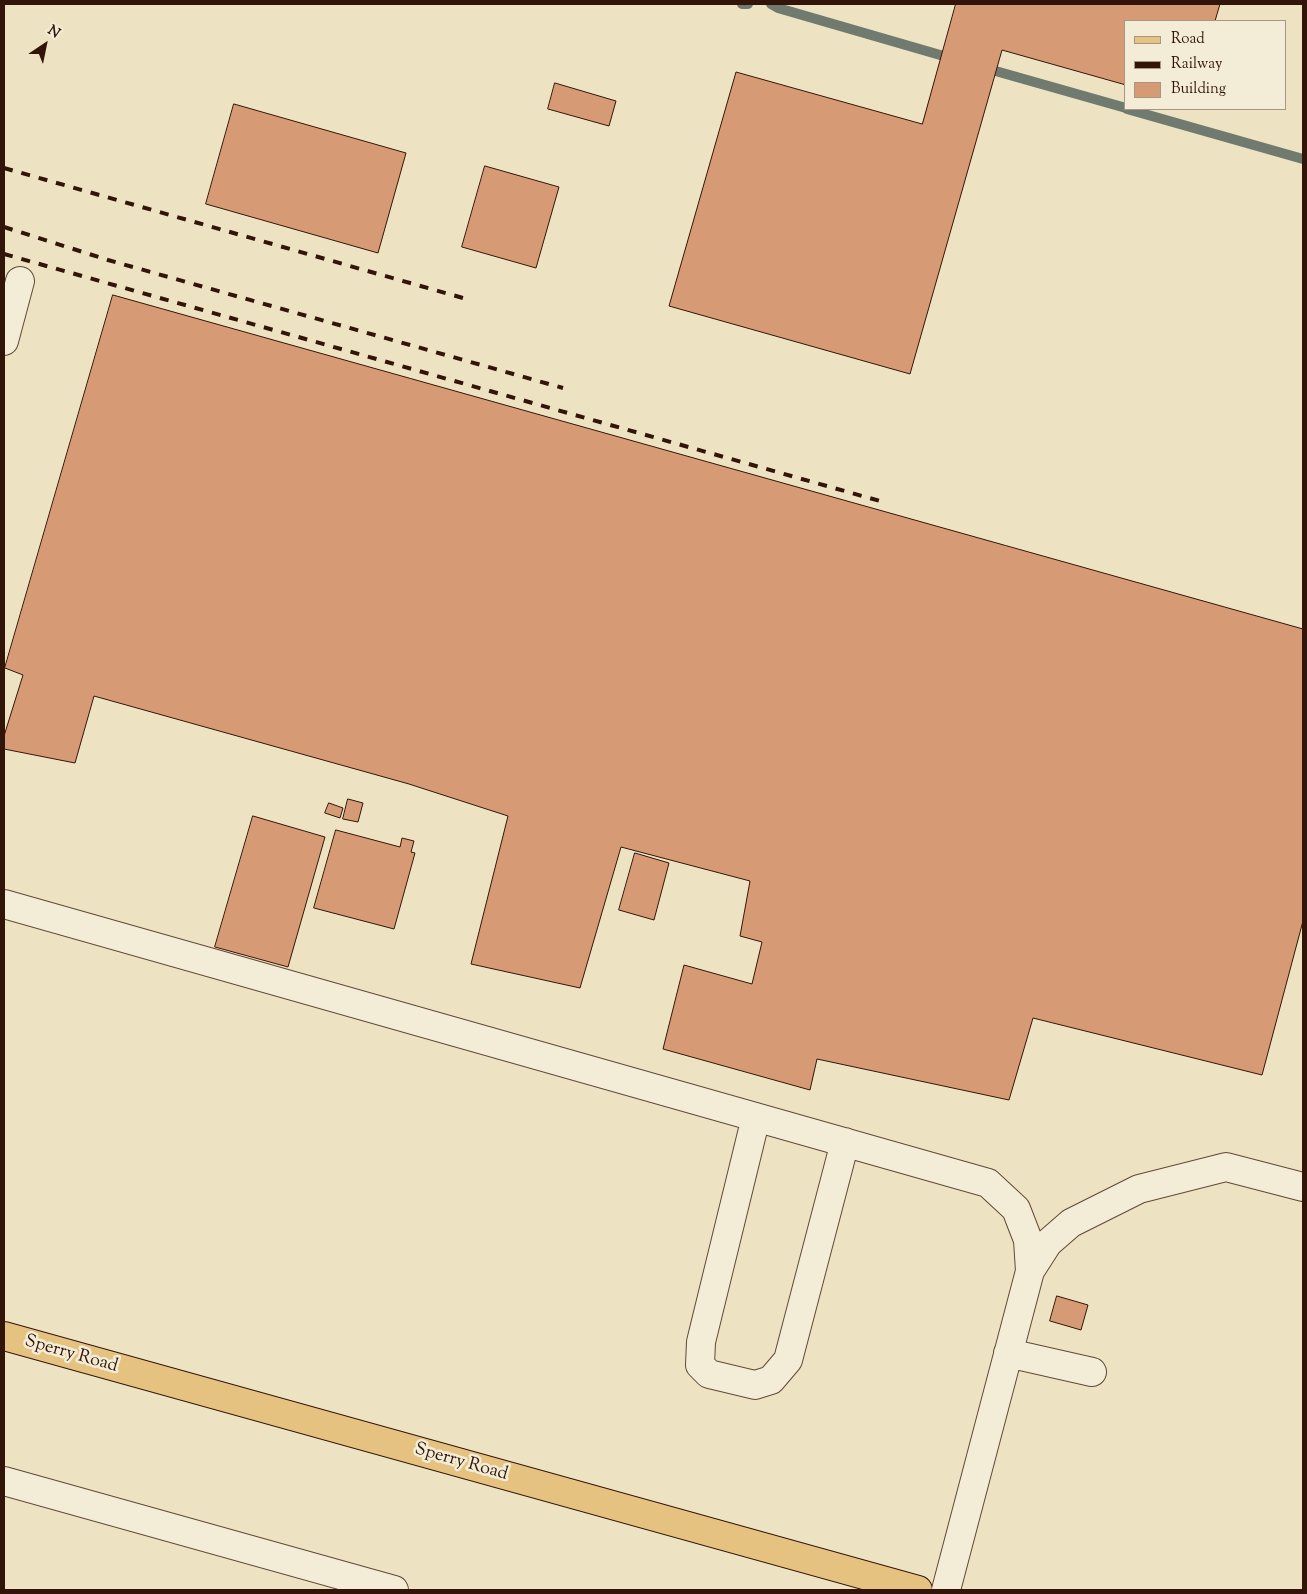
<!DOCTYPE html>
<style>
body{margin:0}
#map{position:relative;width:1307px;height:1594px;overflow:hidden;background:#ede3c2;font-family:"Sorts Mill Goudy",serif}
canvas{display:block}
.frame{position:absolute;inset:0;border:5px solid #321508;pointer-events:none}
.legend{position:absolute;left:1124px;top:20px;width:162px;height:90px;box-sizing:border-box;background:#f3edd7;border:1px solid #a69784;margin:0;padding:6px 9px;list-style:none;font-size:15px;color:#321508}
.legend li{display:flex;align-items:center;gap:10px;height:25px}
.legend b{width:25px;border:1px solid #a69784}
.north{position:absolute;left:20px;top:20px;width:50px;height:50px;-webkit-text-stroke:4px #f3edd7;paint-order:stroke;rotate:34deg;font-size:14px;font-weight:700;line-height:20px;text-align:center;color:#321508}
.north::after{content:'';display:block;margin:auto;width:18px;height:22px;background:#321508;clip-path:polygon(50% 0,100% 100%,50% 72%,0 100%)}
</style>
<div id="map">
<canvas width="1307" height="1594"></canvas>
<div class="frame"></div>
<ul class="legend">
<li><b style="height:6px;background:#e6c281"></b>Road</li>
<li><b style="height:6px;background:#321508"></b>Railway</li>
<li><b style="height:14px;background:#d69a75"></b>Building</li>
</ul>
<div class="north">N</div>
</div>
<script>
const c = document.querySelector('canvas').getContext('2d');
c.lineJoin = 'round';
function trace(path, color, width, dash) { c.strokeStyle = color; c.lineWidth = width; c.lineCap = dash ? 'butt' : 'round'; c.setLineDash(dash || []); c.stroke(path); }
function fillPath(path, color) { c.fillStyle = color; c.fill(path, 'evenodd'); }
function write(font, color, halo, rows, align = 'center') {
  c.font = font + ' "Sorts Mill Goudy",serif'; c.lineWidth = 5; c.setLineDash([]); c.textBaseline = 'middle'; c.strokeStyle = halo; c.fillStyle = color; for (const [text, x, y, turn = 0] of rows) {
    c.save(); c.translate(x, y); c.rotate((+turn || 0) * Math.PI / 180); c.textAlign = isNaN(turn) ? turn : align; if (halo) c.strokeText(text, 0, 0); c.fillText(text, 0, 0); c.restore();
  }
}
const stream = new Path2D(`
 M742,4h6
 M771,4l7,4 176,51
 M985,68l141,40
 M1127,109l176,50`);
const building = new Path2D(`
 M956,4h264l-5,17h-89v64l-124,-35 -92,324 -241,-68 67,-234 186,52z
 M555,83l61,18 -7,25 -61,-17z
 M234,104l172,49 -28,100 -172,-49z
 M485,166l74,21 -23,81 -74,-21z
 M113,295l1190,334v292l-41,154 -229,-57 -24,82 -192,-41 -7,31 -147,-41 21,-84 68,19 10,-42 -22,-6 10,-55 -129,-34 -41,141 -109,-24 37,-148 -99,-32 -315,-88 -19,67 -71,-14v-13l19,-61 -18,-7z
 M348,799l15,4 -5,19 -15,-3z
 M329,803l14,5 -3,10 -15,-5z
 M253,816l72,21 -37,130 -73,-20z
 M336,830l64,17 2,-9 12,3 -3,11 4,1 -21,76 -80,-21z
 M635,853l34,10 -15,57 -35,-10z
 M1057,1296l31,9 -7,25 -31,-9z`);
const minor = new Path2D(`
 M4,341l16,-60
 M4,904l984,279 28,26 12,31 2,31
 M756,1117l-55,225 -1,23 9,9 46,11 16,-5 17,-20 57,-218
 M1008,1353l84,19
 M4,1481l390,109
 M946,1590l84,-319 18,-28 23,-20 68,-34 87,-22 77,20`);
const major = new Path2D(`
 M4,1336l914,254`);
const rail = new Path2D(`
 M4,168l459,130
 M4,227l104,33 455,128
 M4,254l876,247`);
const streetNames = [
 ["Sperry Road",71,1355,16],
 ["Sperry Road",461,1463,16]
];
trace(stream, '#707a6e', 10);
fillPath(building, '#d69a75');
trace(building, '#321508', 1);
trace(minor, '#614836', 30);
trace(major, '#321508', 30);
trace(minor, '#f3edd7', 28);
trace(major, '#e6c281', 28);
trace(rail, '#321508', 4, [9, 9]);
write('18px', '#321508', '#f3edd7', streetNames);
</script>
